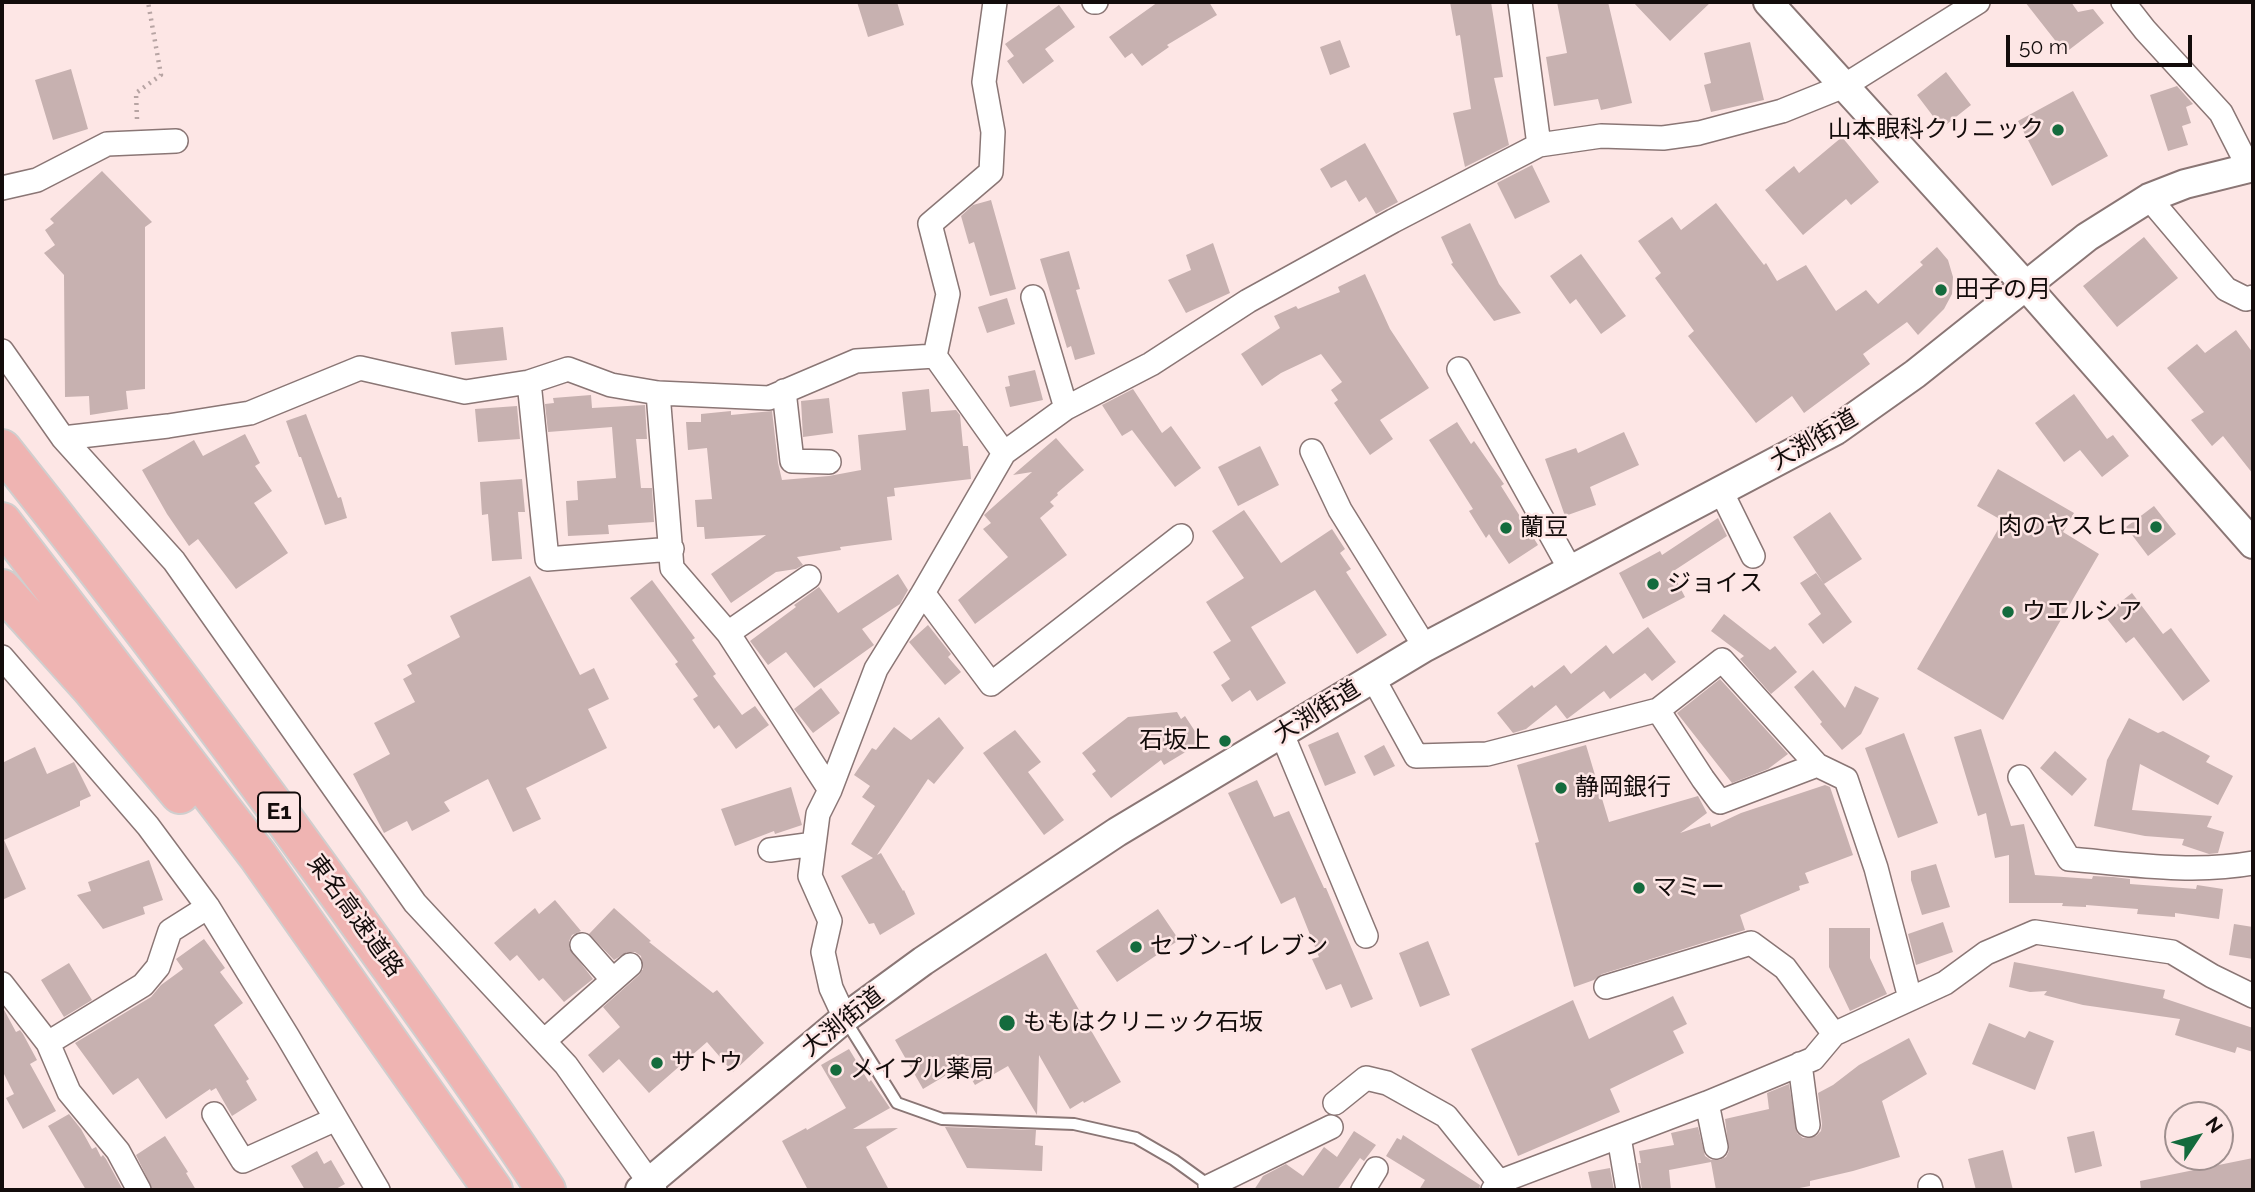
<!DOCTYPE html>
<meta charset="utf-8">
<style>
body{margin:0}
#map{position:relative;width:2255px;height:1192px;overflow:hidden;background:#fde6e5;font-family:Raleway,sans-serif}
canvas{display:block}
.frame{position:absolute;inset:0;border:4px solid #130c0b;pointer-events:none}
.north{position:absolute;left:2164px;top:1101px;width:70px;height:70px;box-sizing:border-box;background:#fde6e5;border:2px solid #9f8f8e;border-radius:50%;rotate:54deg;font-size:19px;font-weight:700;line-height:28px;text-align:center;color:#130c0b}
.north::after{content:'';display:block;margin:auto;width:24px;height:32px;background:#146b3d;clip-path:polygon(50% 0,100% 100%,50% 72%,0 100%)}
.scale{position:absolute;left:2006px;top:35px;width:186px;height:32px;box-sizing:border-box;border:4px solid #130c0b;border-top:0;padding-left:9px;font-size:21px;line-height:24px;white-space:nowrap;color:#130c0b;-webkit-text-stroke:5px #fde6e5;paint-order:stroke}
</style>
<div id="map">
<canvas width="2255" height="1192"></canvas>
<div class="frame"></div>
<div class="north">N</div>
<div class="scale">50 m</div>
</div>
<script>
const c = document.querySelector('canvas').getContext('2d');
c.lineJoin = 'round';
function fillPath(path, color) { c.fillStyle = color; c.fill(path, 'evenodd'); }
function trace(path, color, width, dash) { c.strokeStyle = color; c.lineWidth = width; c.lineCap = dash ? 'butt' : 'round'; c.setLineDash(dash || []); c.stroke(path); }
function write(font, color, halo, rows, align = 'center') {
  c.font = font + ' Raleway,"Noto Sans JP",sans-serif'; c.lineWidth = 5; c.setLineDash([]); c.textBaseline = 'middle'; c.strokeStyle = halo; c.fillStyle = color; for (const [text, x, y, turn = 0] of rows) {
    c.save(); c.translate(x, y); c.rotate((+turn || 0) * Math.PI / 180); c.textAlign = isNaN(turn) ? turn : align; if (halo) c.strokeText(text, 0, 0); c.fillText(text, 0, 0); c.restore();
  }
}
const building = new Path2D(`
 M857,2h40l7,23 -36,12z
 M1158,2h51l8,13 -50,30 2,2 -27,19 -10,-13 -7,5 -16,-21z
 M1450,2h41l12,75 -9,1 15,67 -44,22 -12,-54 18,-4 -11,-74 -4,1z
 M1557,2h51l24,101 -31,7 -3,-11 -44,7 -8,-49 21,-4z
 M1633,2h78l-41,39z
 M2025,2h46l7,10 15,-3 11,14 -39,30z
 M1059,5l16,22 -30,22 9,12 -31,23 -16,-23 7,-5 -9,-12z
 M1340,40l10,27 -20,8 -10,-28z
 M1750,42l14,58 -53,12 -7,-27 7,-2 -7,-30z
 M71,69l17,60 -35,11 -18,-60z
 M1946,72l25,33 -29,23 -25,-33z
 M2177,86l16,18 -7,3 5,16 -9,3 6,19 -20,6 -18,-56z
 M2073,91l35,65 -56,30 -34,-65z
 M1842,137l37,45 -28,23 -5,-6 -43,36 -38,-45 29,-24 5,7z
 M1365,143l33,59 -22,12 -10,-17 -7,5 -13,-22 -15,8 -11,-19z
 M1532,165l18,37 -35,17 -18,-36z
 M102,171l50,51 -7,5v162l-19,2 2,18 -38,6 -1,-19 -24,1 -1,-122 -20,-22 11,-8 -10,-15 9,-7 -4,-4z
 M991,200l25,89 -26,7 -16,-54 -5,2 -8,-28 12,-11z
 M1716,203l48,62 2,-2 11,18 29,-16 30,46 30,-21 12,14 45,-39 -3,-3 17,-15 11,13 5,17 -1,17 -8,15 -26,26 -11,-13 -44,32 7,10 -66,49 -12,-17 -36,27 -68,-87 6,-5 -39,-53 6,-5 -23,-32 34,-24 9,13z
 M1470,223l29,61 22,29 -27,8 -43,-57 2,-1 -12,-26z
 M2144,237l34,41 -61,49 -34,-41z
 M1213,243l17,50 -44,20 -18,-33 23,-10 -5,-15z
 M1069,251l11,38 -4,1 19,64 -20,6 -4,-14 -4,2 -27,-89z
 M1581,254l45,62 -25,18 -25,-35 -6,5 -20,-28z
 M1365,274l25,55 39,59 -49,32 13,19 -23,16 -36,-52 4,-3 -7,-10 11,-8 -21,-28 -40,19 -19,13 -21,-32 39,-26 -6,-12 22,-10 2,3 42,-17 -2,-5z
 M1007,298l8,26 -28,9 -9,-26z
 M503,327l4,33 -52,5 -4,-33z
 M2236,330l17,23v121l-30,-38 -11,10 -21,-26 13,-8 -37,-44 30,-24 8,9z
 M1035,370l8,30 -33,7 -5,-20 5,-1 -2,-10z
 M929,389l2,23 25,-2 4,5 3,31h5l3,33 -77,9 1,8 -8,1 5,43 -52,7 1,3 -44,7 6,8 -7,4 -20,3 -45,31 -20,-29 55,-39 -61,4 -1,-12h-7l-2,-27 17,-1 -5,-51 -19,2 -2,-28h15v-8l30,-3v4l41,-4 6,52 4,17 47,-4 32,-6 -3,-35 48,-5 -4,-38z
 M1133,389l29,44 9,-7 30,42 -26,19 -43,-57 -10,6 -20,-31z
 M2074,394l33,45 6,-4 16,21 -27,21 -22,-27 -16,12 -29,-39z
 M591,395l1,13 53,-3 2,34h-11l5,49h11l2,34 -46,3 1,9 -41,2 -2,-35 12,-1 -1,-19 39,-3 -4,-51 -64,5 -3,-28 9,-1 -1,-5z
 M829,398l4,35 -30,4 -2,-36z
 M517,406l3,33 -42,3 -3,-33z
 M306,414l32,84 3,-1 6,21 -22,7 -24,-68h-2l-13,-36z
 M1457,422l14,22 3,-3 30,43 -3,2 37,59 -29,19 -20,-30 -3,4 -17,-27 4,-2 -44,-69z
 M1624,432l15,33 -49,22 6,18 -31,11 -20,-57 31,-11 2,5z
 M245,434l15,29 -5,3 17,25 -18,12 34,50 -52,36 -38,-50 -9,7 -22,-32 -25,-44 52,-30 9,16z
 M1056,438l28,32 -27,23 1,2 -8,7 4,4 -14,12 27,37 -92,69 -17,-24 50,-43 -25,-28 8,-6 -7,-8 48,-43 -19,3z
 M1260,446l19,39 -41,21 -20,-39z
 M1998,469l76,44 -11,19 36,22 -96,166 -86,-51 86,-148 -26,-15z
 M522,479l3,33h-7l4,47 -30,2 -4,-47 -6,1 -2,-33z
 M2154,506l22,28 -28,22 -22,-29z
 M1244,510l37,53 51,-34 13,20 -5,4 11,16 -5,3 41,63 -30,19 -42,-64 -64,37 35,56 -29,18 -7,-11 -18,12 -11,-17 9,-6 -17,-27 18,-11 -25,-39 38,-24 -32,-47z
 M1830,512l32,47 -38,25 -31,-47z
 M1718,518l9,18 -55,36 13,25 -42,22 -24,-46 41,-22 2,4z
 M1816,573l36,49 -29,22 -15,-20 13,-10 -21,-31z
 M898,574l10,16 -8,14 -38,25 12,16 -60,43 -28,-36 -18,13 -18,-24 46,-34 -2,-2 25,-18 19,26z
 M530,576l50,99 14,-7 15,31 -21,10 19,39 -81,40 15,31 -28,13 -25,-53 -44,23 6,9 -38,20 -5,-10 -23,12 -31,-59 37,-20 -16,-31 41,-21 -12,-23 9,-5 -5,-9 53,-28 -10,-21z
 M652,580l43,58 -3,2 24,34 -3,2 29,39 13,-9 14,19 -33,24 -17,-24 -5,4 -21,-30 5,-3 -23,-32 3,-2 -48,-64z
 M2132,593l31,41 8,-6 39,53 -27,20 -49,-64 -8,6 -22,-28z
 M1724,614l46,36 5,-4 22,26 -26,22 -31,-35 4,-3 -33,-25z
 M928,625l23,29 -3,3 13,15 -16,13 -36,-43z
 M1648,627l28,35 -24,19 -7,-8 -35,26 -6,-8 -37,28 -11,-14 -30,24 -13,4 -16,-20 35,-28 2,3 30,-23 7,9 35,-29 7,9z
 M1813,670l32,38 10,-22 24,12 -18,36 -19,16 -22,-26 2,-2 -28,-35z
 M1720,679l68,75 -20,15 -36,14 -55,-70z
 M821,688l19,25 -27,20 -19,-24z
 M1177,712l4,7 4,-3 17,26 -38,23 -3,-5 -50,38 -19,-24 4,-3 -14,-18 46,-36z
 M939,717l25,31 -30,36 -6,-5 -51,76 4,-2 22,38 1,-1 11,24 -35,21 -6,-12 -5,1 -28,-48 32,-18 -22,-14 24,-38 -13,-9 8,-11 -16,-11 18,-27 4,2 18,-23 17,13z
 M2129,718l29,15 5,-2 47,25 -4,6 27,14 -15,29 -78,-41 -8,46 80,6 -5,11 17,5 -6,21 -9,1 -27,-9 2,-6 -39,-3 -51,-10 13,-66z
 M1981,729l30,97 13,-2 11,51 57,4 1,-3 20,1 17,2v5l66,5 1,-4 26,4 -4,30 -44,-6v4l-38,-3 1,-5 -52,-4v2l-24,-1 1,-3h-54v-48l-14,3 -9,-45 -8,3 -24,-79z
 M1015,730l26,32 -13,10 36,48 -20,15 -61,-82z
 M1338,732l18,41 -31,13 -17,-41z
 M1904,733l34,90 -40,15 -33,-90z
 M1384,745l11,21 -21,10 -10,-20z
 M1586,745l23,77 89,-26 9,17 -27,20 30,-10 1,4 30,-14 84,-28 5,2 23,68 -48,18 4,10 -10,3 1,4 -60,25 5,15 -143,44 -8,6 -20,7 -39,-144 4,-1 -22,-77z
 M35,747l12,27 27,-12 17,34 -11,5v5l-76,34 22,49 -24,11v-137z
 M2055,751l32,28 -15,17 -32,-28z
 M1257,780l17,37 15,-6 35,77h2l47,111 -22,9 -10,-24 -15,6 -14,-31 7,-2 -24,-60 -14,7 -53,-111z
 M791,787l11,38 -27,9 -1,-3 -39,15 -14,-37z
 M149,860l14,40 -20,7 2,7 -42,15 -26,-34 14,-4 -3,-9z
 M1936,864l14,43 -28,8 -11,-35v-9z
 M555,900l26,31 -9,4 -3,6v7l24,31 -29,23 -21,-24 -4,3 -22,-26 -7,6 -16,-18 41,-35 4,6z
 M614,908l37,33 -2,1 64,51 4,-3 47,53 -31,29 -26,-30 -58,51 -30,-34 -16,14 -15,-18 32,-28 -17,-20 36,-32 4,-6 -2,-13 -6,-4h-8l-13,8 -25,-26z
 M1158,909l21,31 -62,42 -21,-31z
 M1943,922l10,30 -37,13 -8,-31z
 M2234,924l19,3v32l-24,-4z
 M1829,928h41v30l17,36 -37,17 -21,-44z
 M204,939l21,29 -5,4 23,31 -29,22 35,54 -3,2 11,19 -25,16 -16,-28 -5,3 -1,-2 -44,30 -28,-41 -25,17 -38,-52 76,-46 10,-12 22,-16 -7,-10z
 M1428,941l22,54 -30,12 -21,-54z
 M1046,953l75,129 -37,21 -1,-2 -13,8 -31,-54 -2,60 -29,-49 -33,19 -12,-20 -40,24 -28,-49z
 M2014,962l151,28 -2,8 90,30v24l-16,-5 -2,6 -60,-18 5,-16 -97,-14 -39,-10 3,-4 -17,1 -21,-5z
 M69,963l23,37 -28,17 -23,-37z
 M1673,996l14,28 -14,7 11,22 -74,36 10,23 -102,44 -47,-107 102,-49 16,39z
 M2,1006l14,26 4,-2 3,4 14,26 -7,4 26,47 -33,18 -17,-31 8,-4 -12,-24z
 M1989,1023l36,15 4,-7 25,10 -19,49 -63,-26z
 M1909,1038l18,36 -45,27 18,56 -47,14 -43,10v5l-21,4h-73l-5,-28 -42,8 2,20h-29l-4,-27h3l-2,-12 35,-6 -3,-12 27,-6 7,29 6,4h8l7,-3 3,-6 -4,-32 44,-10 -2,-16 22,-9 8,49 6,5 13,-2 5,-5 1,-7 -4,-31 15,-8 26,-20z
 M849,1049l20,33 2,-2 19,28 -37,21 45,-1 -32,19 23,43h-81l-26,-49 24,-13 1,2 39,-22 -25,-43z
 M69,1114l12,15 11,20 4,-2 5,10 2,-2 3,4 17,31h-37l-38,-64z
 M945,1127l91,3 -1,15 8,1 -1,25 -75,-3z
 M1354,1131l22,14 -12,16 -4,-3 -23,32h-83l9,-14 23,-12 17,12 21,-29 13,10z
 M2094,1131l8,35 -27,7 -8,-36z
 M1403,1135l77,50 -1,5h-60l6,-10 -39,-24 11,-18 4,2z
 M165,1136l23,36 -2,1 10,17h-43l-17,-35z
 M2003,1150l10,40h-37l-8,-31z
 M317,1151l7,13 7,-4 14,24 -11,6h-29l-14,-24z
 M2253,1158v32h-112l-1,-9z
 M1610,1168l4,22h-22l-4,-18z`);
const path = new Path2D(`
 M137,119l-1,-26 25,-18 -13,-73`);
const service = new Path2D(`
 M846,1021l51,82 45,16 132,5 62,14 38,22 36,26`);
const minor = new Path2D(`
 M1094,2h2
 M1520,2l19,143
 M2123,2l22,28 76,83 28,55
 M2,188l35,-8 70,-36 69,-3
 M2149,198l77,91 20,10 7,-2
 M1033,297l33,111
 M2,351l61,87 111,123 241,342 151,162 89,125
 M935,356l13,-62 -18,-70 61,-52 2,-40 -9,-50 11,-80
 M1459,369l111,200
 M529,382l18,177 125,-10
 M784,391l8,70 37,1
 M658,393l14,175 56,65 102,157
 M63,438l105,-12 82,-13 110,-45 105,24 64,-10 39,-13 43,16 47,8 111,5 87,-37 79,-5 69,97
 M1312,451l28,59 85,137
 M1721,491l32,65
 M923,593l68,91 190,-148
 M728,633l81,-56
 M2,657l146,169 60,81 80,130 90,153
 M1373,678l43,78 71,-2 171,-44 64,-50 95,105 29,14 30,89 34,130
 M1658,710l45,69 17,23 97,-37
 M1282,734l84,202
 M2020,777l49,82c60,5 124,15 184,4
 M770,850l44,-6
 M582,945l31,35
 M2,984l46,59 21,49 49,59 21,39
 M1606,987l145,-44 34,25 49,66
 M845,1018l-14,-30 -8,-36 7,-31 -20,-45 8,-62 12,-24 46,-121 47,-76 81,-140 62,-45 85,-44 97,-63 145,-80 146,-76 62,-9 62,2 36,-5 83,-22 62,-25 134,-84
 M544,1041l86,-76
 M48,1043l95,-58 15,-18 12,-36 38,-24
 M1800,1064l8,61
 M1335,1103l31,-25 21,5 59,33 53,66 -6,8
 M1707,1103l9,44
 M214,1114l29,47 93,-42
 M1619,1137l9,53
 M1499,1182l208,-79 106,-44 21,-25 111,-51 41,-30 49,-21 137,20 40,24 41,20
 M1930,1186l1,4
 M1214,1190l-4,-4 121,-59
 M1363,1190l13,-21`);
const tertiary = new Path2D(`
 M1768,2l258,284 227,258
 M640,1190l205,-172 78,-57 194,-129 308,-185 411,-217 79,-56 172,-137 62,-39 36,-14 68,-17`);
const motorway = new Path2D(`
 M2,449c125,157 246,318 362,481 62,86 124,172 182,260
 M2,522l256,334 235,334
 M2,589l89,99 89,106`);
const markers = [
 [2058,130,7,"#146b3d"],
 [1941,290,7,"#146b3d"],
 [2156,527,7,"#146b3d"],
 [1506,528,7,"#146b3d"],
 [1653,584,7,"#146b3d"],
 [2008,612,7,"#146b3d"],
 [1225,741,7,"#146b3d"],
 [1561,788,7,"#146b3d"],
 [1639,888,7,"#146b3d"],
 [1136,947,7,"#146b3d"],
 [1007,1023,9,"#146b3d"],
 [657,1063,7,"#146b3d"],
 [836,1070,7,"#146b3d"]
];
const shields = [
 [279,812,42]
];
const shieldNames = [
 ["E1",279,812]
];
const poiNames = [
 ["山本眼科クリニック",2044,130,"right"],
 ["田子の月",1955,290],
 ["肉のヤスヒロ",2142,527,"right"],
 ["蘭豆",1520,528],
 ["ジョイス",1667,584],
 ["ウエルシア",2022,612],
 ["石坂上",1211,741,"right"],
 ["静岡銀行",1575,788],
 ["マミー",1653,888],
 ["セブン-イレブン",1150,947],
 ["ももはクリニック石坂",1023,1023],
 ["サトウ",671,1063],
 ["メイプル薬局",850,1070]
];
const streetNames = [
 ["大渕街道",1814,440,-30],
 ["大渕街道",1317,712,-32],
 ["東名高速道路",355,916,54],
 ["大渕街道",843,1022,-38]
];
fillPath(building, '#c7b1b0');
trace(service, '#8a7675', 14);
trace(minor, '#8a7675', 26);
trace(tertiary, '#8a7675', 32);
trace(motorway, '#d0cece', 42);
trace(path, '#b7a4a3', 4.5, [2, 5]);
trace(service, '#fff', 10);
trace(minor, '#fff', 23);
trace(tertiary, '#fff', 28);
trace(motorway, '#efb4b2', 38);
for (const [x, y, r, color] of markers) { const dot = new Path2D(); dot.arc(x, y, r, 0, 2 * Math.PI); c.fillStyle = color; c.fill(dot); trace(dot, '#fde6e5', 2.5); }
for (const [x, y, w] of shields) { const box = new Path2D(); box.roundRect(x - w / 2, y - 19.5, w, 39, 5); c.fillStyle = '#fde6e5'; c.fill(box); trace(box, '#130c0b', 2); }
write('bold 23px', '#130c0b', null, shieldNames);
write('24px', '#130c0b', '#fde6e5', poiNames, 'left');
write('24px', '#130c0b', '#fde6e5', streetNames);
</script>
